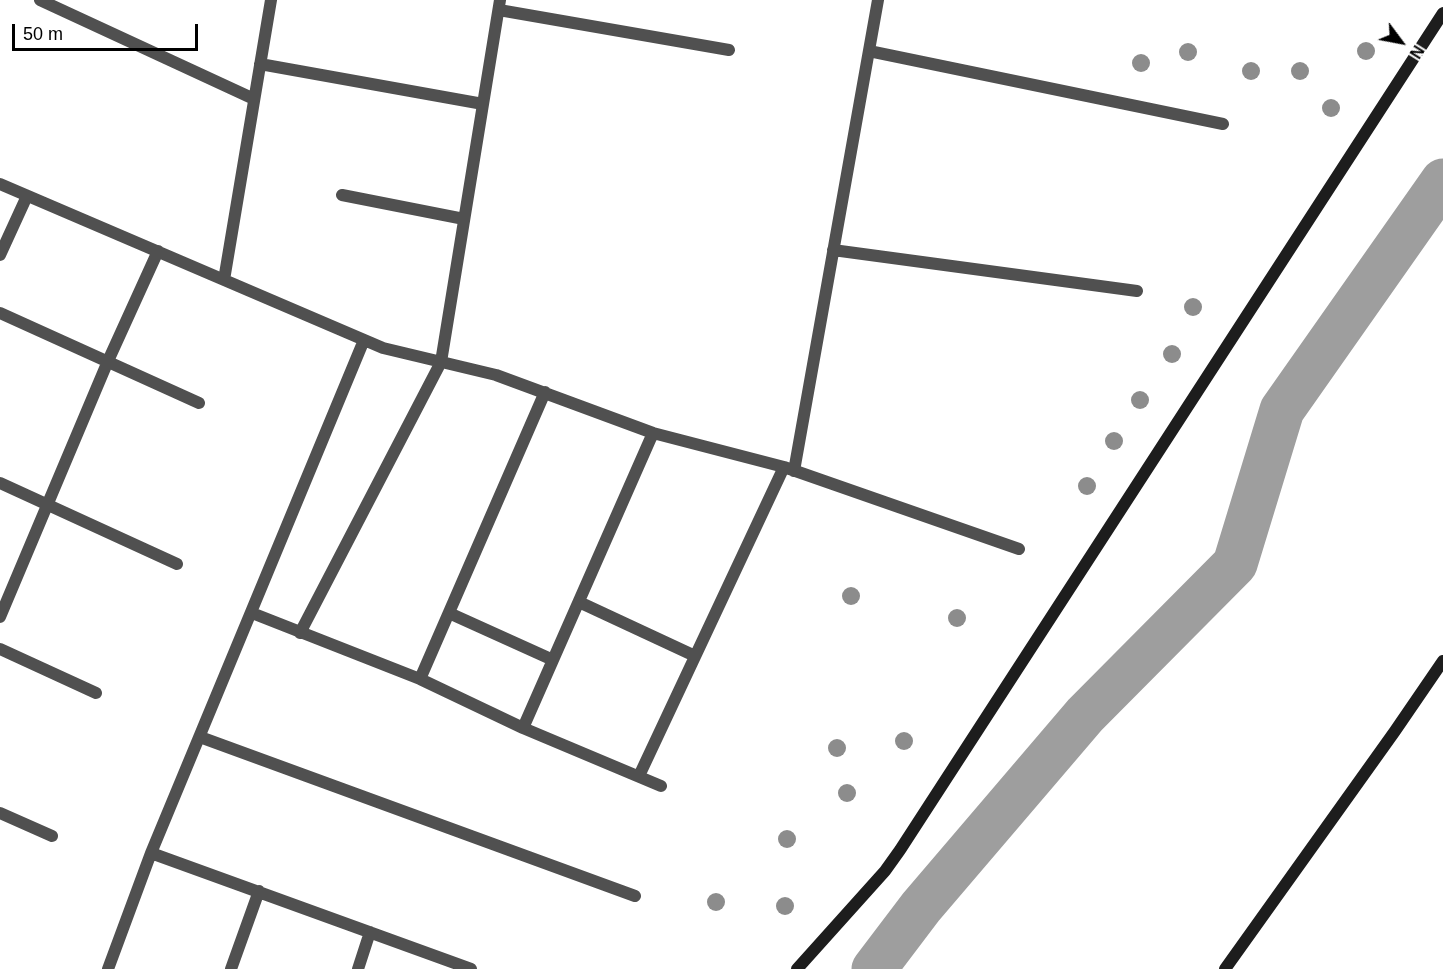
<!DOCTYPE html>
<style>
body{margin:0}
#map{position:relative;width:1443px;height:969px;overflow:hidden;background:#fff;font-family:Helvetica,sans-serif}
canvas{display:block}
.north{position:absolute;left:1371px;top:12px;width:60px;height:60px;-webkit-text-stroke:4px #fff;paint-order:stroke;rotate:122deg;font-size:16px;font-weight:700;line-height:24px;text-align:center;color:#000}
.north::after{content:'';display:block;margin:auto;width:21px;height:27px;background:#000;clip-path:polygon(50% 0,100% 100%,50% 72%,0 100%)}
.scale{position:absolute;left:12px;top:24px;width:186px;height:27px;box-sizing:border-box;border:3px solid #000;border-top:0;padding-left:8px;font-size:18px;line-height:21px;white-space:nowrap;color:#000;-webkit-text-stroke:4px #fff;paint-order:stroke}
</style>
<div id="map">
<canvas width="1443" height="969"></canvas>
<div class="north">N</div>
<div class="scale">50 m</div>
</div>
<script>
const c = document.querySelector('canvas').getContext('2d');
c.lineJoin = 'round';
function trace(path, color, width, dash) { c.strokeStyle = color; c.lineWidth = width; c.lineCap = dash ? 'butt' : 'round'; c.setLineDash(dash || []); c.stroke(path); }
const river = new Path2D(`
 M874,969l47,-62 164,-192 150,-151 47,-154 161,-229`);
const street = new Path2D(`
 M40,0l214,99
 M499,10l230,40
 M869,51l354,73
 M260,64l223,40
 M0,184l383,164 113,27 157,58 131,34 235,82
 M342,195l122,24
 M833,250l304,41
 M0,255l27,-59
 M224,280l47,-280
 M0,313l199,90
 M794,471l84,-471
 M0,483l177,81
 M579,602l116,54
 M252,613l168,66 103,49 138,58
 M449,613l104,47
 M0,617l108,-256 50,-110
 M300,633l141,-271 59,-362
 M0,649l96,44
 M420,679l125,-287
 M523,728l130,-295
 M200,737l435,159
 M639,776l145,-309
 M0,813l52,23
 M151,853l320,116
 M108,969l43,-116 213,-513
 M231,969l28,-78
 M358,969l12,-37`);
const secondary = new Path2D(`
 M797,969l88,-98 15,-21 543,-837
 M1225,969l170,-238 48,-70`);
const trees = [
 [1366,51],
 [1188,52],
 [1141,63],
 [1251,71],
 [1300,71],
 [1331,108],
 [1193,307],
 [1172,354],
 [1140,400],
 [1114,441],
 [1087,486],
 [851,596],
 [957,618],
 [904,741],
 [837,748],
 [847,793],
 [787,839],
 [716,902],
 [785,906]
];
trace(river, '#9e9e9e', 45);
trace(street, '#505050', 12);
trace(secondary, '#1d1d1d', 12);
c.fillStyle = '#8c8c8c';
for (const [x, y] of trees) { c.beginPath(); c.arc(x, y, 9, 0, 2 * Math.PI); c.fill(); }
</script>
